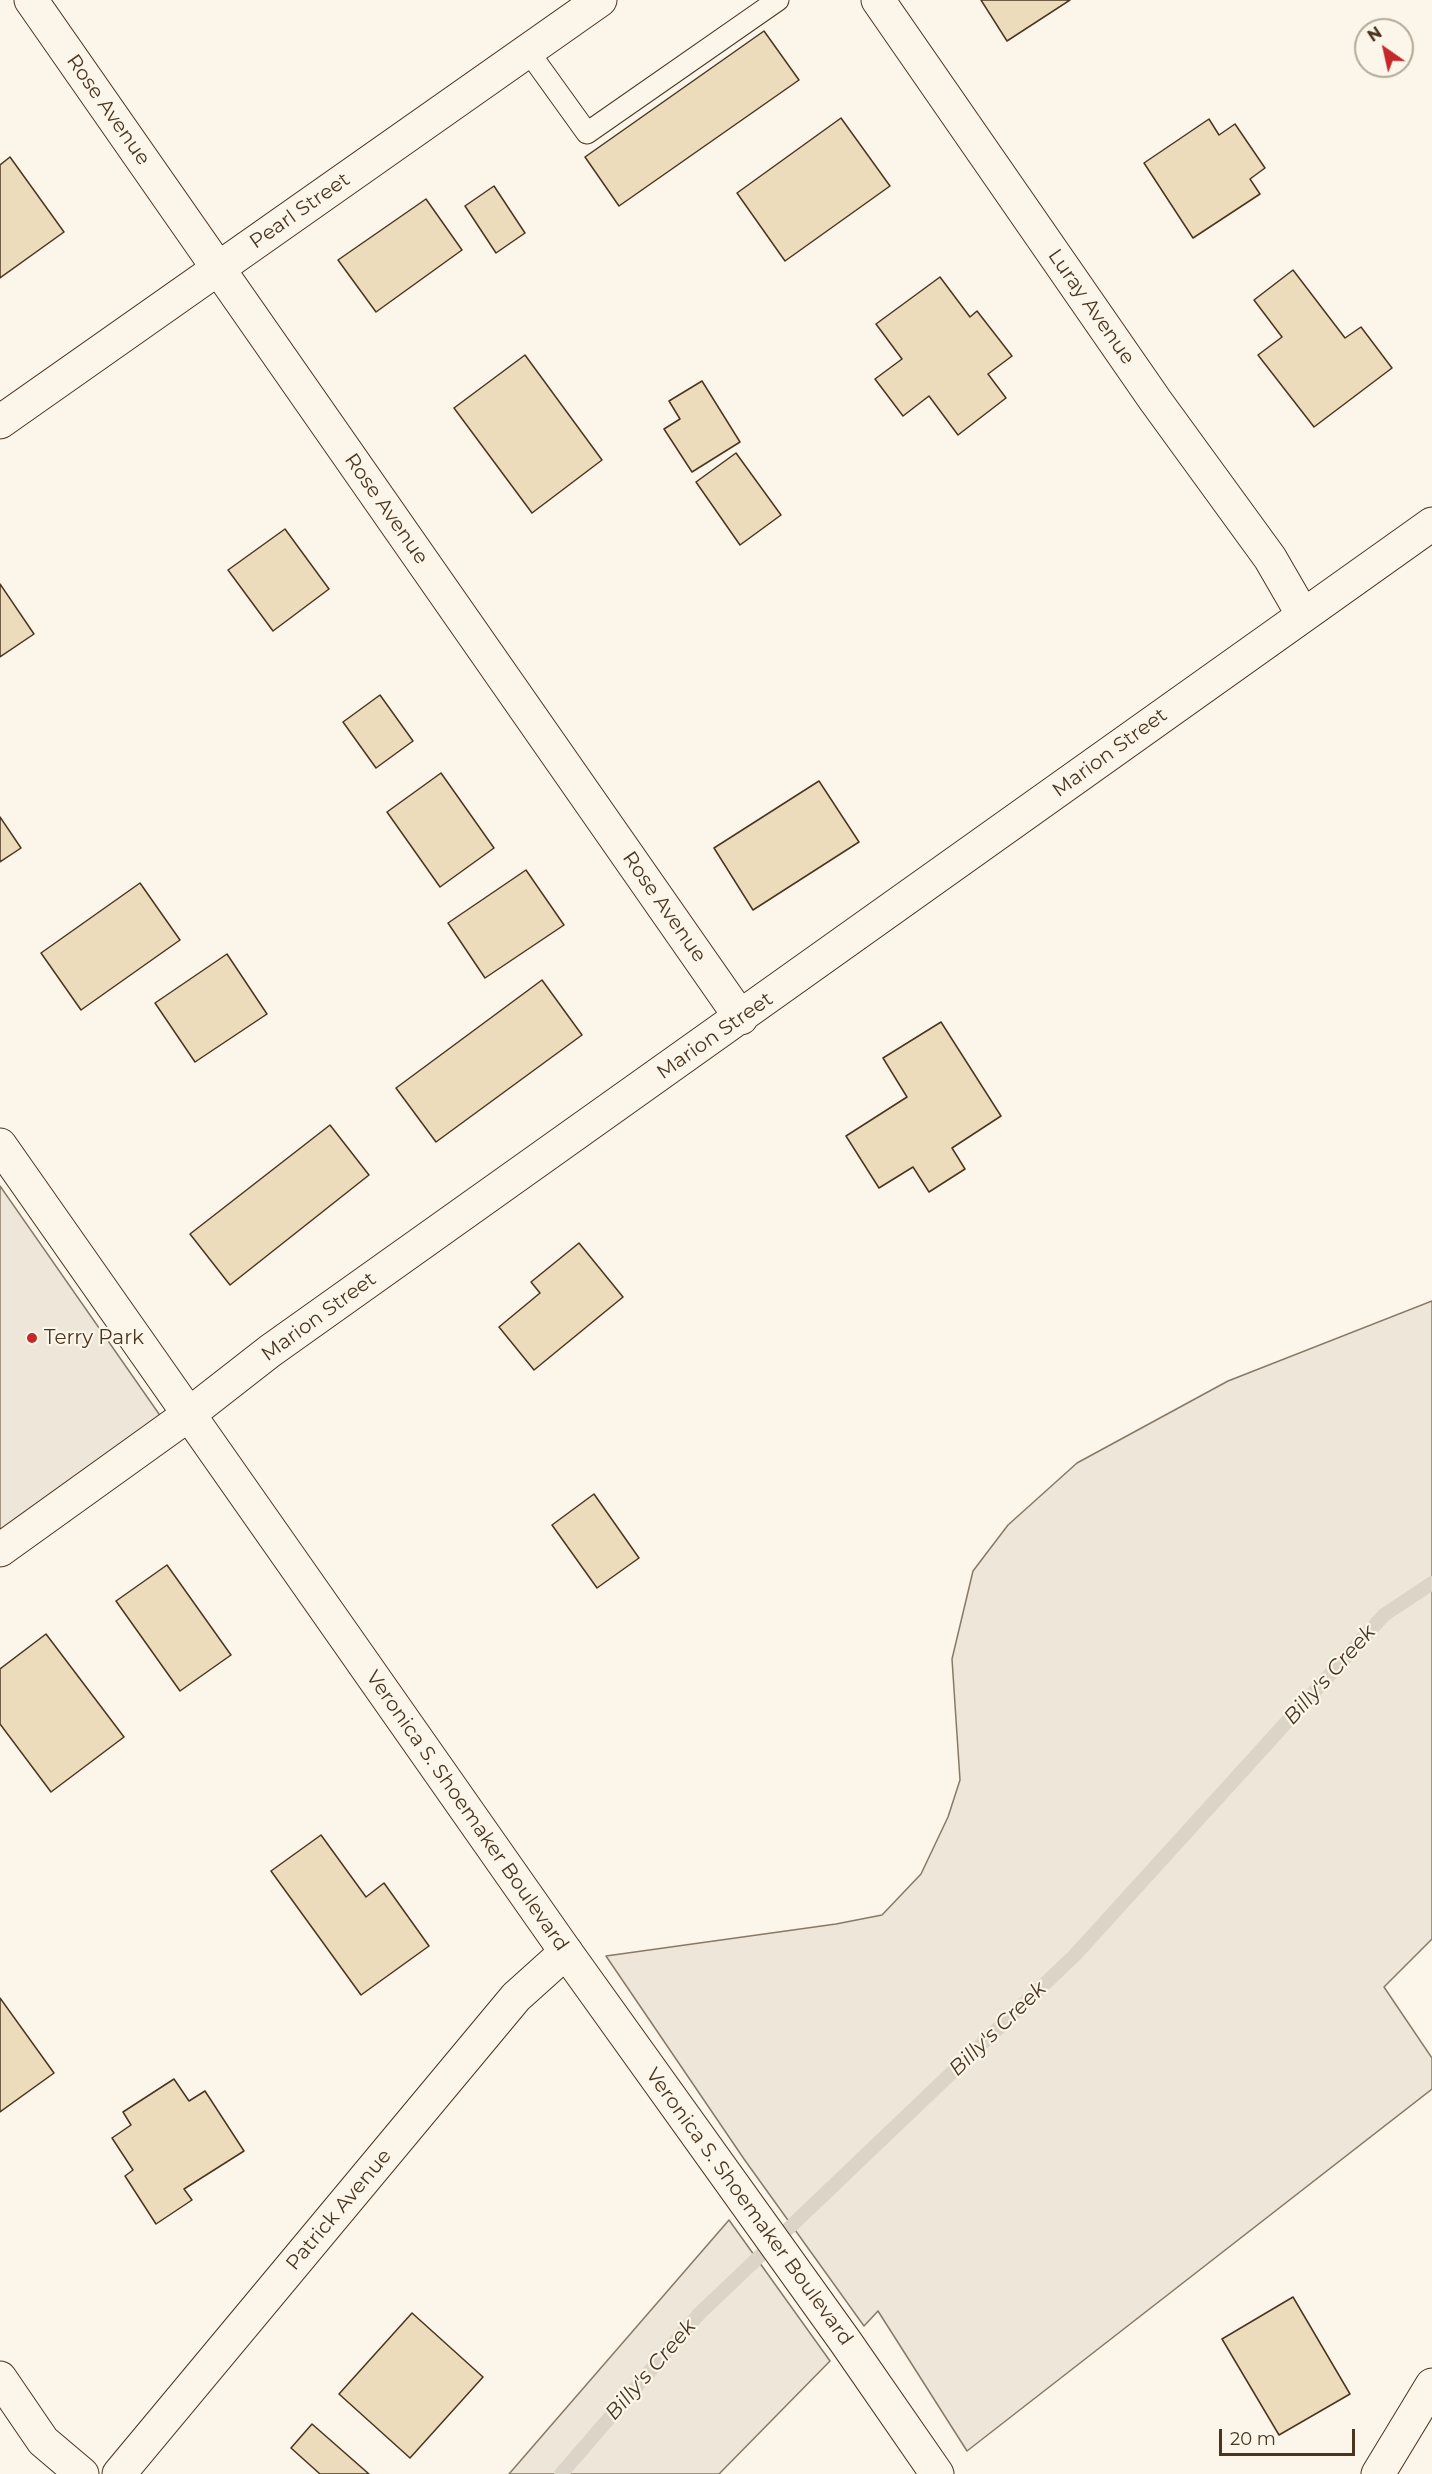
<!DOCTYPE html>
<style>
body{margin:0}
#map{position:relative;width:1432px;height:2474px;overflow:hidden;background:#fbf6e9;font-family:Montserrat,sans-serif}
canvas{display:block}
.north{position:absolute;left:1354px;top:18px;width:60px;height:60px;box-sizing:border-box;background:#fbf6e9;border:2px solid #b4a999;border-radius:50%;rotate:326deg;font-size:16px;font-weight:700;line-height:24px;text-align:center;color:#4a3520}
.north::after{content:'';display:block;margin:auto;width:21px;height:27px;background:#c62828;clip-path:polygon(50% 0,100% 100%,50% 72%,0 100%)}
.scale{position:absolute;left:1219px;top:2429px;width:136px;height:27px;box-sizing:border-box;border:3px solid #4a3520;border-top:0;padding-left:8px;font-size:18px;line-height:21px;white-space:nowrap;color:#4a3520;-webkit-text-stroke:4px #fbf6e9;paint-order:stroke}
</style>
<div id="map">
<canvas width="1432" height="2474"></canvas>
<div class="north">N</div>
<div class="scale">20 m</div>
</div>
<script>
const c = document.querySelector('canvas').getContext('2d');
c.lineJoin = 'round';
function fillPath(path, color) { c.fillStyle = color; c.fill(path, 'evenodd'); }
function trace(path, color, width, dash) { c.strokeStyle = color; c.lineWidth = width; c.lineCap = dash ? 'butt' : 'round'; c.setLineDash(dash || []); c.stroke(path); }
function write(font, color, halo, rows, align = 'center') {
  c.font = font + ' Montserrat,sans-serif'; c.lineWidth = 4.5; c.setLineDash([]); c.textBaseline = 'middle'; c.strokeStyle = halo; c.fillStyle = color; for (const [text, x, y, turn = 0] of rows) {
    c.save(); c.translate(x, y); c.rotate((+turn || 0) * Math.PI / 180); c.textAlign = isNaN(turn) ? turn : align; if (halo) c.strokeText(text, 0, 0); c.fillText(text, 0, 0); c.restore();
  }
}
const green = new Path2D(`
 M0,1186l166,238 -166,118z
 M1432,1301v638l-48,48 48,71v31l-465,362 -89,-140 -14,15 -120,-167 -138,-203 230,-32 46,-9 39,-41 27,-57 12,-37 -8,-121 21,-88 35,-46 69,-62 151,-82z
 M729,2220l101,141 -111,113h-210z`);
const stream = new Path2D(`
 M561,2474l138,-160 376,-359 309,-340 48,-32`);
const building = new Path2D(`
 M981,0h89l-63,41z
 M764,31l35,49 -180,126 -34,-49z
 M841,118l49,68 -105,75 -48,-68z
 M1209,119l10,16 16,-11 30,44 -15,11 10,15 -67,44 -49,-75z
 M10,157l54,75 -64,46v-113z
 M494,186l31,47 -29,20 -31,-47z
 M426,199l36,51 -86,62 -38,-52z
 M1293,270l52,68 16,-11 31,41 -78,59 -56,-72 24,-18 -28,-37z
 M940,277l30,40 7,-6 35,45 -24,18 18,24 -48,37 -29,-39 -26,20 -28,-37 27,-20 -26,-35z
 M525,355l77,105 -70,53 -78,-105z
 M702,381l38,61 -48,30 -28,-43 16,-10 -11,-18z
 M736,453l45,62 -41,30 -44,-63z
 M285,529l44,60 -56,42 -45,-61z
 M0,584l34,50 -34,23z
 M380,695l33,46 -37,27 -33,-46z
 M441,773l53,75 -54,39 -53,-75z
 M819,781l40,61 -106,68 -39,-62z
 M0,817l21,31 -21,14z
 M526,870l38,55 -79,53 -37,-55z
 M140,883l40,57 -99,70 -40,-57z
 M227,954l40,60 -72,48 -40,-59z
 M542,980l40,55 -146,107 -40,-54z
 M941,1022l60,94 -49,32 13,21 -36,23 -16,-25 -34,21 -33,-52 61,-39 -24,-39z
 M330,1125l39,50 -139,110 -40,-51z
 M579,1243l44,54 -89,73 -35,-43 41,-34 -9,-11z
 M594,1494l45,64 -42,30 -45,-63z
 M167,1565l64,90 -51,36 -64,-90z
 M46,1634l78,103 -73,55 -51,-68v-55z
 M321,1835l45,62 18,-14 45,63 -68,49 -90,-124z
 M0,1998l54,75 -54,39z
 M174,2079l15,22 16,-10 39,60 -60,38 8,11 -36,24 -31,-48 8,-6 -21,-32 19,-13 -8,-13z
 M1293,2297l57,97 -71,41 -57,-96z
 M412,2313l71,64 -73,81 -71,-64z
 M312,2424l57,50h-49l-29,-26z`);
const lane = new Path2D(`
 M528,51l59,82 191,-133`);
const street = new Path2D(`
 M31,0l710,1018
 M878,0l277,400 115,158 33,57
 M0,422l600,-422
 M0,1550l188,-135 82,-64 1162,-827
 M0,2378l43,63 39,33
 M119,2474l397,-477 50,-45
 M1378,2474l54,-89`);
const secondary = new Path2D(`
 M0,1145l566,807 279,389 92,133`);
const markers = [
 [32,1338,6,"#c62828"]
];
const streetNames = [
 ["Rose Avenue",108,110,55],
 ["Pearl Street",300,211,-35],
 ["Luray Avenue",1091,307,55],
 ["Rose Avenue",386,509,55],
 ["Marion Street",1110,753,-36],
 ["Rose Avenue",664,907,55],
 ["Marion Street",715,1036,-35],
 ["Marion Street",319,1317,-36],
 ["Veronica S. Shoemaker Boulevard",467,1811,55],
 ["Veronica S. Shoemaker Boulevard",749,2207,54],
 ["Patrick Avenue",339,2210,-50]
];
const poiNames = [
 ["Terry Park",44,1338]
];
const waterNames = [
 ["Billy's Creek",1330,1675,-48],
 ["Billy's Creek",998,2029,-44],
 ["Billy's Creek",651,2370,-49]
];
fillPath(green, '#ede6d9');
trace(green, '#887966', 1.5);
trace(stream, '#dcd4c6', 14);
fillPath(building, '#ecdcbc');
trace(building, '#4a3520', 1.5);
trace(lane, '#4a3520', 23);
trace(street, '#4a3520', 35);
trace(secondary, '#4a3520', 35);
trace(lane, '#fbf6e9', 21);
trace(street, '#fbf6e9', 33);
trace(secondary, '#fbf6e9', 33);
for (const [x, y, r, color] of markers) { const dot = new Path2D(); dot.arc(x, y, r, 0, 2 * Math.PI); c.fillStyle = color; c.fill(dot); trace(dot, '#fbf6e9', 2); }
write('20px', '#4a3520', '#fbf6e9', streetNames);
write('20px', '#4a3520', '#fbf6e9', poiNames, 'left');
write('italic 21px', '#4a3520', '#fbf6e9', waterNames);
</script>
